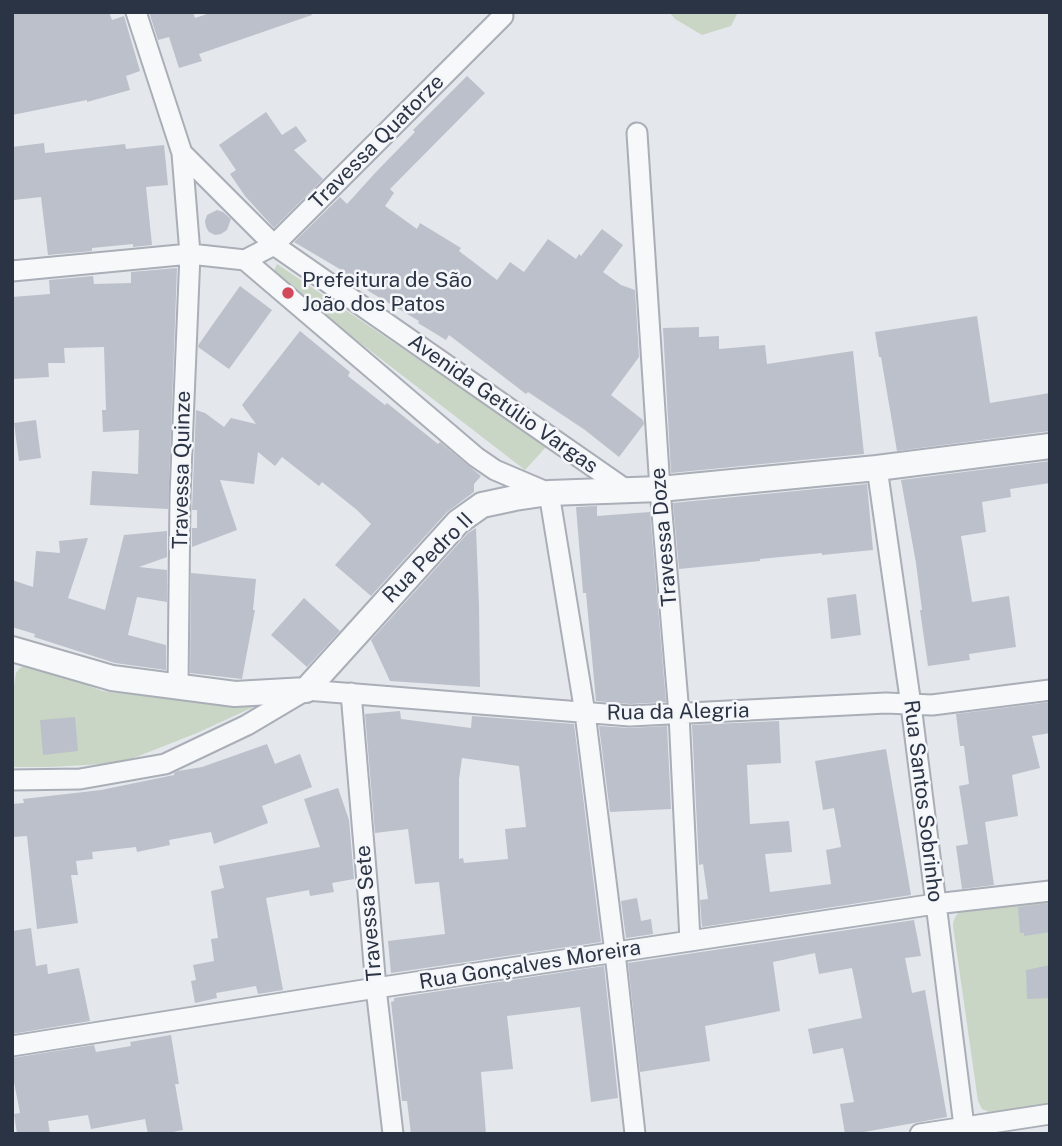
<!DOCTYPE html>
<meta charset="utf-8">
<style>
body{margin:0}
#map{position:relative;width:1062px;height:1146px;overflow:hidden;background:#e4e7ec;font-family:"Public Sans",sans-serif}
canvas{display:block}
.frame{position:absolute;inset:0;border:14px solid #2b3445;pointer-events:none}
</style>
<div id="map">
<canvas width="1062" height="1146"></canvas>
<div class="frame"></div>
</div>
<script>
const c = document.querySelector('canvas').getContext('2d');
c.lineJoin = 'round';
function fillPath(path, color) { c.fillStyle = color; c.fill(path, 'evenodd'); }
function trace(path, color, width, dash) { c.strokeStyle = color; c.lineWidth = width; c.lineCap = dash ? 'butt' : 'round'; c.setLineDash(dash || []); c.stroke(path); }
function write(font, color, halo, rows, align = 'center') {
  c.font = font + ' "Public Sans",sans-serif'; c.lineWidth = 5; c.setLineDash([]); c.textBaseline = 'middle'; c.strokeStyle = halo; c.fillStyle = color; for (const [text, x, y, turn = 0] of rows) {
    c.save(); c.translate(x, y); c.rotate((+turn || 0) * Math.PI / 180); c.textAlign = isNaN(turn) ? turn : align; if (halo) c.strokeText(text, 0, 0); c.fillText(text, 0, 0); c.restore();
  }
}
const green = new Path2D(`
 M669,12h69l-7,14 -29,9 -27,-16z
 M277,264l270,182 -22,24 -253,-195z
 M29,664l10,2 63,25 54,6 102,8 -61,28 -76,30 -71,4h-35l-3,-1v-68l4,-25 4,-5z
 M1050,898v208l-61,6 -7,-3 -4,-8 -25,-175c0,-8 4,-14 12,-17z`);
const building = new Path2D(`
 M12,12h97l3,8 12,-4 16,55 -14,5 4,14 -43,12v-2l-75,15z
 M149,12h44l2,6 18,-6h98l1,3 -113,39 3,7 -23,7 -10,-31 -11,3z
 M467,76l18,17 -95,96 4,4 -9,13 32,23 3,-6 41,25 -2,3 38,29 13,-18 14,10 24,-33 28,20 3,-5 2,2 21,-27 21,16 -20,27 18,13 14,5 4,67 -28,38 32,25 1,4 -25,33 -34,-27 -57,-38 -2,2 -77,-59 -3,5 -28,-17 1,-2 -49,-29 -32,-24 -44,-26 46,-45 7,7 29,-32 39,-40 -2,-2z
 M266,112l16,23 14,-9 11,15 -13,9 29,29 -49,49 -29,-32 -15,-22 6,-4 -17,-25z
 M44,143l1,10 80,-9 1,5 38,-4 4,40 -22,2 6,58 -19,2v-3l-41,4v3l-44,4 -7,-58 -27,3 -2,-27v-26z
 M217,210l6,2 8,7 -4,11 -6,4 -6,1 -6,-3 -3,-5 -1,-6 2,-6z
 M177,268l-9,241 -78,-4 2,-34 46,3 1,-44 -36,2 -1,-22h4l-2,-63 -40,1 1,15h-17l1,14 -37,2v-82l38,-3 -1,-14 44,-4 1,8 37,-1v-11z
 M240,286l32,24 -43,59 -31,-22 1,-3z
 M977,316l13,87 60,-10v38l-153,20 -16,-94h-2l-4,-25z
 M699,327v10l20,-1v13l46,-4 2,19 86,-13 11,103 -193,19 -8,-145z
 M300,331l50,41 -2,4 37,29 2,-2 51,41 2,-2 41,34 -7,8v8l-27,20 -76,84 -36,-31 36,-41 -14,-14 -35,-28 -3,4 -37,-29 -7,9 -17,-14 -4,32 -34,-4 17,50 -45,17v-19h5v-18h-5l4,-100 9,3 19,14 7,-9 25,6 -14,-19z
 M36,420l5,38 -22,3 -5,-38z
 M1050,461v22l-40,6 1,8 -29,5 4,30 -25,4 11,66 37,-6 7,51 -47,7 1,6 -42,6 -8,-56h2l-6,-47 -15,-83z
 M867,484l6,66 -51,5v-2l-62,6v2l-81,8 -6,-66z
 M597,506v10l53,-4 16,190 -36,2 -34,-3 -10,-108h-3l-7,-86z
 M476,528l3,78 1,81 -90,-6 -19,-41 97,-107z
 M167,531v26l-28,10 28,3v32l-30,-5 -9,38 38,10v25l-51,-7 -81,-26 1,-3 -23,-7v-47l21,7 3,-36 24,2 -1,-12 29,-3 -20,60 37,12 19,-75z
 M191,573l65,6 -3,31h2l-13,69 -52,-6z
 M856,594l5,41 -30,4 -4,-41z
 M304,598l36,33 -33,36 -36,-32z
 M1050,702v31l-18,3 8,32 -28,7 6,41 -33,6 9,63 -32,4 -6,-43 12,-2 -9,-58 10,-2 -5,-38h-4l-4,-32z
 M400,711l1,8 70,9 1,-12 102,8 27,218 -210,31 -3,-32 57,-7 -6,-52 -24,2 -7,-55 -33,4 -10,-119zM462,758l57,8 7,61 -21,2 3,30 -44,4 -1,-5 -4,1v-80z
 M75,717l3,34 -35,4 -3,-35z
 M779,721l2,42 -34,2 3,59 39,-3 3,31 -27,2 5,38 61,-8 -5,-34 15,-3 -7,-39 -11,2 -8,-49 71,-12 25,146 -209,32 -2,-27 8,-1 -5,-35 -4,1 -7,-140z
 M599,726l31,2 37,-2 4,83 -61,3z
 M267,744l8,20 25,-10 12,33 -50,19 6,17 -54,21 -3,-12 -42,8 1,5 -33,7 -1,-5 -44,5 1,7 -17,2 2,14h-7l7,48 -41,6 -10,-93 -15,1v-33l12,-1 -1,-4 78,-9 73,-15v-2l4,-2 24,-4z
 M338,788l11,32 5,59 -22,4 2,9 -24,4 -1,-6 -43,8 17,92 -25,4 -2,-8 -40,7 1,5 -22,5 -4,-22 5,-1 -3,-15 21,-4 -3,-22 7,-1 -7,-47 13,-3 -5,-22 101,-19 -16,-48z
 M637,898l4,23 10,-2 2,15 -27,4 -5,-37z
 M1050,903v29l-26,4v-3h-4l-2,-26z
 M914,920l7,36 -16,2 7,35 13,-3 22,127 -94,17h-8l-5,-30 14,-2 -11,-54 -30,6 -5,-25 54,-11 -10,-50 -33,6 -4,-21 -42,9 7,49 -75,15 5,35 -70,11 -12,-109z
 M31,928l5,38 11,-2 1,10 31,-6 11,53 -78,13v-103z
 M1050,965v33l-23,1 -1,-29z
 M604,966l14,132 -27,4 -11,-95 -73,9 6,53 -32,3 5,62h-75l-4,-33h-5l-11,-99 3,-1v-3z
 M171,1035l8,49h-4l8,46 -20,4h-15l-3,-15 -54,10 -3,-14 -40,6 2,13h-33l-3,-20 6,-1 -8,-41v-14l82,-13 2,7 35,-6 -1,-4z`);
const minor = new Path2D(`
 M136,12l46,141 8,101 -10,242 -2,191
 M637,133l23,356 19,225 11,227
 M182,153l92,92 354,246
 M245,260l231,197 19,13 54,23 36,220 30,240 20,181
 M245,260l29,-15 229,-229
 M12,271l178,-17 55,6
 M877,468l34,237 54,429
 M351,693l25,295 17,146
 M12,780l68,-1 85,-15 82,-39 59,-35 324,26 256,-13 46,2 118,-15
 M12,1046l364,-58 314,-47 245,-37 115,-13
 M920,1134l130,-20`);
const tertiary = new Path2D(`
 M12,649l100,29 123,16 71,-4 152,-168 24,-17 33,-7 34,-5 111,-4 217,-21 173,-22`);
const markers = [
 [288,293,7,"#d1495b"]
];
const streetNames = [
 ["Travessa Quatorze",377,142,-45],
 ["Avenida Getúlio Vargas",503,404,35],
 ["Travessa Quinze",182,470,-89],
 ["Travessa Doze",664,537,-95],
 ["Rua Pedro II",428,558,-45],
 ["Rua da Alegria",678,712,-1],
 ["Rua Santos Sobrinho",923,801,83],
 ["Travessa Sete",369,913,-95],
 ["Rua Gonçalves Moreira",530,965,-9]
];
const poiNames = [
 ["Prefeitura de São",302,281],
 ["João dos Patos",302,305]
];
fillPath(green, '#c9d6c5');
fillPath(building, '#bbc0ca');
trace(minor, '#a9aeb7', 23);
trace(tertiary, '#a9aeb7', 28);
trace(minor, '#f7f8fa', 19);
trace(tertiary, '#f7f8fa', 24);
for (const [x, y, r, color] of markers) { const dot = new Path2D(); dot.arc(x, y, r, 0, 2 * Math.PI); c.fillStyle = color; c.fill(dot); trace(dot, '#f4f6f9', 2.5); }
write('21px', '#2b3445', '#f4f6f9', streetNames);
write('21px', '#2b3445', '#f4f6f9', poiNames, 'left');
</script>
